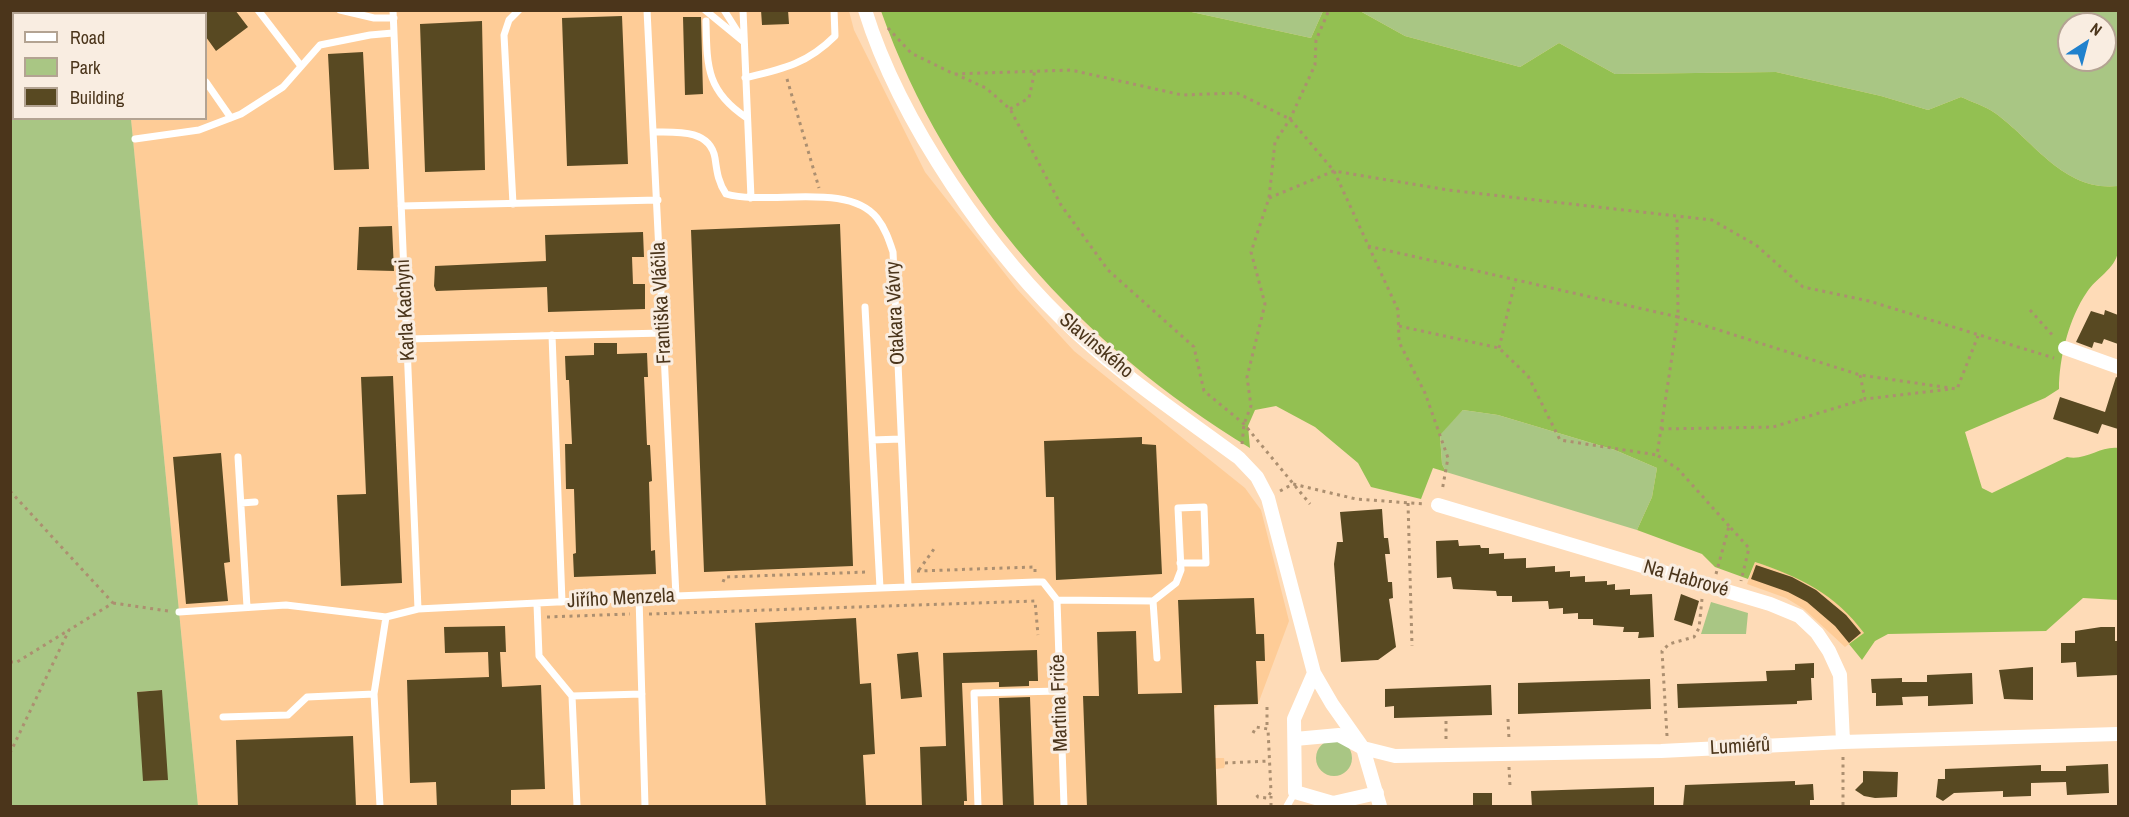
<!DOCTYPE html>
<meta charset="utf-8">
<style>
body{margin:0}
#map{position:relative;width:2129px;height:817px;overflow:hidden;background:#fedbb7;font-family:"Archivo Narrow",sans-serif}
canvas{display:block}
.frame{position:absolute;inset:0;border:12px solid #4b351b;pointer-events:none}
.legend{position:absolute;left:12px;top:12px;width:195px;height:108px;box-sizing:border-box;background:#f9ede1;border:2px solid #b3a392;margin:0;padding:8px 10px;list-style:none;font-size:18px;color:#4b351b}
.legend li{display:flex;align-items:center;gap:12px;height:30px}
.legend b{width:30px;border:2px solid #b3a392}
.north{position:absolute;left:2057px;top:12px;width:60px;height:60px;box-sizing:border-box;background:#f9ede1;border:2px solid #b3a392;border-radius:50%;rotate:36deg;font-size:16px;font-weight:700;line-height:24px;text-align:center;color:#4b351b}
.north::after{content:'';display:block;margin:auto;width:21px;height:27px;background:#2081cd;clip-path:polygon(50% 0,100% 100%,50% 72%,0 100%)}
</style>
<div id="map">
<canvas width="2129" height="817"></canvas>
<div class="frame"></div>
<ul class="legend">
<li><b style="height:8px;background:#fff"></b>Road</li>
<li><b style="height:16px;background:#a9c684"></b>Park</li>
<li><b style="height:16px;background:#584922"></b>Building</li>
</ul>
<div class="north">N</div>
</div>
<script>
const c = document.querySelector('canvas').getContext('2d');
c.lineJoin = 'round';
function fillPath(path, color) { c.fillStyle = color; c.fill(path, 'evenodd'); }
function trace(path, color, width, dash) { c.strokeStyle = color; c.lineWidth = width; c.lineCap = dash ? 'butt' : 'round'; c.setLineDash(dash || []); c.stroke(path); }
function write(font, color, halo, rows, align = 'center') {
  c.font = font + ' "Archivo Narrow",sans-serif'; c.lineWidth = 6; c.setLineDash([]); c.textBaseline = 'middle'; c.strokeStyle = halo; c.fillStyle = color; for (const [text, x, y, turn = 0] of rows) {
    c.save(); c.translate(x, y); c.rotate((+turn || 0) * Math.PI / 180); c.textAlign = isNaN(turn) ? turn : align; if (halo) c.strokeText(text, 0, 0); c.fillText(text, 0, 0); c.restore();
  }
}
const built = new Path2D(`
 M121,11h728l5,19 71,142 92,117 57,62 171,137 16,22 28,111 -31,83 -40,1 -4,4 1,49h9l1,7 -1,3 -8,1 1,37h-1019l-67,-687 75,-1v-104h-84z
 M1755,562l39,13 30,17 26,22 14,19 -19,14 -41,-38 -18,-11 -39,-14z`);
const green = new Path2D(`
 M10,11h111l1,2 -108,1 -1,30 -2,1v15h3v58l117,1 67,687h-187zM161,690l6,90 -23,1 -7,-89z
 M1187,11h136l-12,27z
 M1360,11h758v175c-54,6 -84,-45 -123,-73 -10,-7 -23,-11 -34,-16l-33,13 -47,-14 -105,-24 -161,2 -56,-31 -39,24 -115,-31zM2069,24h36v36h-36z
 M1463,410l35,5 117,35 42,18 -5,29 -15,33 -191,-58 -4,-8 -2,-30z
 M1711,602l37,11 -2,21h-45z
 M1316 758a18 18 0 1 1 36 0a18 18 0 1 1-36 0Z`);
const forest = new Path2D(`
 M881,11h306l124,27 12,-27h37l45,25 115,31 39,-24 56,31 161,-2 105,24 47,14 33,-13c11,5 24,9 34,16 39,28 69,79 123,73 0,21 4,46 0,66 -3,17 -22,26 -31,40 -18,26 -28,66 -28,97l-14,9 -80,34 17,56 10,5 75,-36c19,4 33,-11 51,-9v152l-35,-2 -37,33 -158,3 -13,7 -13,19 -13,-16 15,-11c-29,-39 -64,-56 -109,-71l-7,17 -33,-12 -13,-13 -65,-24 15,-33 5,-29 -42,-18 -117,-35 -35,-5 -23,25 2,29 4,8 -13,-4 -12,31 -50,-12 -13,-24 -43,-36 -39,-21 -21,4 -7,16 2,22c-168,-102 -303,-251 -369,-437z`);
const building = new Path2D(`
 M206,10h29l13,17 -32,24 -10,-14z
 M761,10h27l1,14 -27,1z
 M622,16l6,148 -61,2 -5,-148z
 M683,17h18l2,77 -18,1z
 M482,21l3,149 -60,2 -5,-148z
 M363,52l6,117 -35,1 -6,-116z
 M840,224l13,342 -149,6 -13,-342z
 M392,226l2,45 -37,-1 2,-43z
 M643,232l1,25h-12l1,27h12v25l-97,3 -1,-25 -111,4 -2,-5 1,-20 111,-5 -1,-26z
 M2105,310l13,5v29l-14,-5 -2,5 -8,-2 -2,6 -16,-6 15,-31 13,4z
 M594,343h23v11l30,-1 1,24h-4l3,68h3l2,36 -3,1 2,69 4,-1 1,24 -82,3 -1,-23 3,-1 -2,-64h-8l-1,-45h7l-3,-64h-3l-1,-24 29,-1z
 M393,376l9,207 -61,3 -4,-91 29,-1 -5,-117z
 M2116,377l2,1v51l-16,-5 -4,10 -45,-15 7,-22 45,15z
 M1142,437v7l14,1 6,129 -106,6 -2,-83h-8l-2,-56z
 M221,453l9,109 -6,1 4,38 -42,3 -13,-147z
 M1382,509l2,29h4l2,16h-5l3,28h4l1,16 -4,1 7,48 -18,13 -37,2 -7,-98 3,-22h6l-3,-30z
 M1458,540l1,6 21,-1 1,3h8v6l15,-1v6l22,-1v10l29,-2v6l15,-1v6l15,-1v6l22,-1v4l8,-1v6l15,-1v6l22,-1 2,43 -16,1 1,-6h-16l1,-5 -31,-2v-6h-15v-6l-15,1v-6l-14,1 -1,-8 -36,1v-6h-15l-1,-5 -43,-2 -2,-12 -14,1 -1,-37z
 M1756,565l36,12 24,13 30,25 15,18 -12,10 -14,-17 -28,-24 -19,-10 -37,-13z
 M1681,594l18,7 -7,25 -18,-6z
 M1254,598l2,36h8l1,27h-9l2,43 -44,1 3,102h-130l-4,-111h16l-2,-64 39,-1 2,63 44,-1 -4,-93z
 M856,618l4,66 11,-1 4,71 -12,1 3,52h-100l-11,-184z
 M505,626l1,26h-6l2,35 39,-2 4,104 -34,1v17h-74l-1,-25 -26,1 -3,-103 82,-3 -1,-25 -43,1 -1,-26z
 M2101,627h14v14h3v34l-41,2 -1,-15 -15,1v-20h14v-12z
 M1037,650l1,31h-9v5l-30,1v-5l-37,1 5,118h-3v6h-42l-2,-60 26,-1 -3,-93z
 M918,652l4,45 -21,2 -4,-45z
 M1814,663v15h-3l1,22 -15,1v3l-119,4 -1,-24 90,-3 -1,-10 29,-1v-6z
 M2033,667v33l-29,-1 -5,-29z
 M1972,673l1,31 -45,2v-10l-26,1 1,8 -27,1v-13h-4l-1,-14 31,-1v4h25v-7z
 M1650,679l1,30 -133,5v-31z
 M1491,685l1,30 -98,3v-12l-9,1v-18z
 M162,690l6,90 -25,1 -6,-89z
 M1030,697l4,110h-31l-4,-109z
 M353,736l3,71h-118l-2,-67z
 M2108,764l1,29 -42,2 -1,-13 -35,1v13l-28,1v-6l-49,2 -11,8 -7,-4 2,-18h7v-10l96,-4v6h25v-5z
 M1863,771l35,1 -1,25 -22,1 -11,-2 -9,-6 8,-8z
 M1795,781v4l18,-1 1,16h-4v7h-127l2,-22z
 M1654,787v20h-122l-1,-16z
 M1473,793h19v14h-19z`);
const path = new Path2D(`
 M888,28l23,25 43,21 117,-4 111,25 55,-2 53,26 44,52 64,139 1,32 26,51 23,65 -6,33
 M955,74l31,14 24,21 51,96 47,65 86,77 10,44 40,33 66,80
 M787,79l32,109
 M1010,109l19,-11 6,-28
 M1269,198l65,-27 114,19 264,30 44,25 47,42 66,14 185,57
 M1368,246l310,71 -1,-99
 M2030,310l25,28
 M1399,326l100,22 29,28 32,64 97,15
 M1499,348l16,-66
 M1860,375l5,24 86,-10
 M1661,429l112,-2 92,-28
 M1242,444l2,-20 7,-18 -4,-29 18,-73 -14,-52 18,-54 6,-56 15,-23 25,-54 1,-25 13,-30
 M10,491l103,112 -44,27 -59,123
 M1280,491l13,-7 63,15 69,5
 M1408,503l4,143
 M1729,526l-51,-57 -21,-14 21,-138 182,58 97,14 21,-53
 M919,570l15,-21
 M917,571l118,-4v5
 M1716,574l13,-48 20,22 -8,33
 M723,582l2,-5 143,-5
 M113,603l55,8
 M649,614l386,-13 3,34
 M547,617l83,-3
 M10,662h7l52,-32
 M1267,707v20
 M1508,719l1,20
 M1446,721v19
 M1253,733l3,-6 12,2 3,63 -4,6 -9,-1 -3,-4
 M1667,736l-5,-85 7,-7 25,-7 5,-9 3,-29
 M1843,757v49
 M1225,763l45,-2
 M1509,767l1,19
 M1271,806v-10`);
const service = new Path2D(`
 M155,10l2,4
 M258,10l43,56
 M340,10l34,8h20
 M393,10l25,599
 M647,10l29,586
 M705,10l39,32
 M724,10l17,27
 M743,10l8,188
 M706,21c1,45 0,70 41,97
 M745,78c38,-9 62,-14 90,-42l-1,-26
 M206,82l25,36
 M654,132c22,0 56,-3 61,26 2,14 3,24 11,36 42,12 122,-13 151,24 8,10 12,22 16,34l15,334
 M135,139l64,-9 42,-16 42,-27 37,-42 50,-10 23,-2
 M513,204l-9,-169 5,-15 10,-10
 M401,206l257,-6
 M865,307l15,281
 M552,335l10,267
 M407,339l257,-6
 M872,440l29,-1
 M238,457l9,150
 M241,503l14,-1
 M639,597l6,209
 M1057,600l7,206
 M1057,600l96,1 4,57
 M1153,601l23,-18 5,-13 -3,-62 26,-1 2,56h-26
 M537,604l2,52 33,40
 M179,612l107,-7 100,12 32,-8 258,-13 359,-14h8l14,18
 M223,717l65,-2 19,-18 67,-3
 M380,806l-6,-112 12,-77
 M577,806l-5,-110 70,-2
 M978,806l-4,-113 86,-2
 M1287,806l8,-14`);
const minor = new Path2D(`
 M865,10c35,113 127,246 214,325 49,45 106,83 160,123l18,19 11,21 46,175 18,31 31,44 17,58
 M2065,348l53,19
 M1438,505l332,99 29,12 18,17 12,18 11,24 3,67
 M1314,673l-20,46 1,73 38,11 44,-10
 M1295,739l44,-4 24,13 32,8 266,-5 182,-9 275,-8`);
const streetNames = [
 ["Františka Vláčila",662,303,-93],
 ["Karla Kachyni",406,310,-93],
 ["Otakara Vávry",896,313,-93],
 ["Slavínského",1096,346,40],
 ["Na Habrové",1686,579,16],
 ["Jiřího Menzela",621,599,-3],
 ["Martina Friče",1060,703,-92],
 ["Lumiérů",1740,747,-3]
];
fillPath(built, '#fecc97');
fillPath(green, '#a9c684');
fillPath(forest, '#93c052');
fillPath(building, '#584922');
trace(path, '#ac8f70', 3, [3, 4.5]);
trace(service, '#fff', 7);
trace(minor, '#fff', 14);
write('20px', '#4b351b', '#f9ede1', streetNames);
</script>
